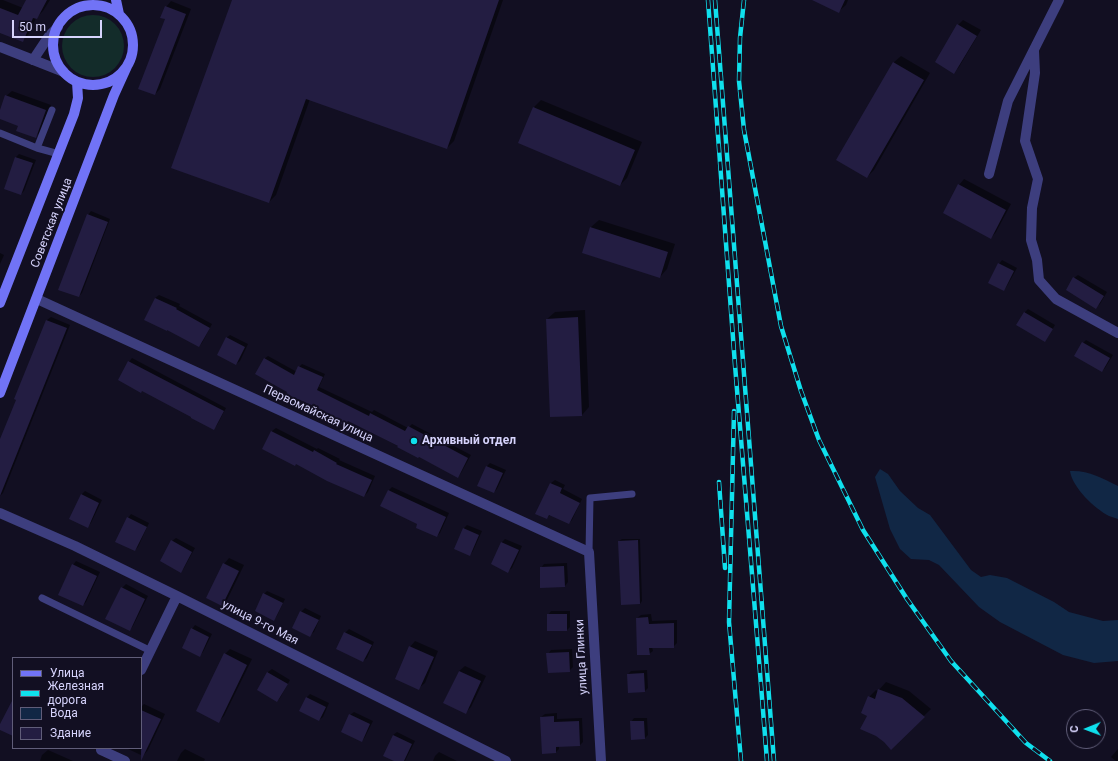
<!DOCTYPE html>
<meta charset="utf-8">
<style>
body{margin:0}
#map{position:relative;width:1118px;height:761px;overflow:hidden;background:#120f22;font-family:Roboto,sans-serif}
canvas{display:block}
.legend{position:absolute;left:12px;top:657px;width:130px;height:92px;box-sizing:border-box;background:#120f22;border:1px solid #605d79;margin:0;padding:5px 7px;list-style:none;font-size:12px;color:#d6d3fc}
.legend li{display:flex;align-items:center;gap:8px;height:20px}
.legend b{width:20px;border:1px solid #605d79}
.north{position:absolute;left:1066px;top:709px;width:40px;height:40px;box-sizing:border-box;background:#120f22;border:1px solid #605d79;border-radius:50%;rotate:269deg;font-size:11px;font-weight:700;line-height:16px;text-align:center;color:#d6d3fc}
.north::after{content:'';display:block;margin:auto;width:14px;height:18px;background:#0fe0ed;clip-path:polygon(50% 0,100% 100%,50% 72%,0 100%)}
.scale{position:absolute;left:12px;top:20px;width:90px;height:18px;box-sizing:border-box;border:2px solid #d6d3fc;border-top:0;padding-left:5px;font-size:12px;line-height:14px;white-space:nowrap;color:#d6d3fc;-webkit-text-stroke:3px #120f22;paint-order:stroke}
</style>
<div id="map">
<canvas width="1118" height="761"></canvas>
<ul class="legend">
<li><b style="height:5px;background:#7173f6"></b>Улица</li>
<li><b style="height:5px;background:#0fe0ed"></b>Железная дорога</li>
<li><b style="height:11px;background:#112745"></b>Вода</li>
<li><b style="height:11px;background:#231d42"></b>Здание</li>
</ul>
<div class="north">С</div>
<div class="scale">50 m</div>
</div>
<script>
const c = document.querySelector('canvas').getContext('2d');
c.lineJoin = 'round';
function fillPath(path, color) { c.fillStyle = color; c.fill(path, 'evenodd'); }
function trace(path, color, width, dash) { c.strokeStyle = color; c.lineWidth = width; c.lineCap = dash ? 'butt' : 'round'; c.setLineDash(dash || []); c.stroke(path); }
function write(font, color, halo, rows, align = 'center') {
  c.font = font + ' Roboto,sans-serif'; c.lineWidth = 4; c.setLineDash([]); c.textBaseline = 'middle'; c.strokeStyle = halo; c.fillStyle = color; for (const [text, x, y, turn = 0] of rows) {
    c.save(); c.translate(x, y); c.rotate((+turn || 0) * Math.PI / 180); c.textAlign = isNaN(turn) ? turn : align; if (halo) c.strokeText(text, 0, 0); c.fillText(text, 0, 0); c.restore();
  }
}
const green = new Path2D(`
 M62 46a31 31 0 1 1 62 0a31 31 0 1 1-62 0Z`);
const water = new Path2D(`
 M880,469l8,5 12,17 18,17 12,7 41,55 10,7 9,-2 17,3 47,24 15,10 34,9 15,-1v41l-24,2 -31,-8 -63,-33 -21,-15 -40,-42 -10,-5 -18,-1 -11,-10 -10,-20 -15,-52z
 M1070,471c18,-1 32,7 48,15v33c-3,-1 -6,-2 -9,-3 -14,-7 -37,-29 -39,-45z`);
const shadow = new Path2D(`
 M0,0h3l20,8 4,-8h23l-7,11 -7,7 -7,16 -7,7 -22,-9z
 M233,0h270l-49,141 -7,7 -137,-49 -34,96 -7,7z
 M815,0h33l-2,5 -8,7z
 M171,1l20,8 -31,80 -5,5 11,-75v-12z
 M963,20l18,10 -22,37 -5,6 4,-48z
 M901,56l29,17 -56,97 -7,7 26,-114z
 M12,91l39,14 -10,26 -6,6 -15,-12 -20,-7v-5l6,-17z
 M541,100l101,42 -15,36 -7,7 -86,-78z
 M19,154l17,6 -12,31 -3,3 -16,-6 11,-31z
 M964,179l47,25 -15,28 -5,6 -32,-53z
 M91,211l19,8 -28,74 -3,3 9,-81z
 M599,220l76,24 -8,25 -7,8 -77,-24 8,-26z
 M0,253l4,2 -4,9z
 M1002,260l15,8 -10,18 -3,4 -5,-26z
 M1078,275l29,17 -7,12 -4,3 -22,-29z
 M159,295l21,9 -1,2 33,18 -10,19 -3,3 -44,-48z
 M1028,309l27,16 -7,12 -3,4 -27,-16 7,-13z
 M585,310l4,97 -7,8 -35,-96 8,-7z
 M51,317l19,8 -67,168 -3,3v-54l17,-43 -2,-1 32,-78z
 M230,335l18,9 -8,17 -4,3 -10,-26z
 M1086,340l27,15 -8,13 -3,3 -19,-28z
 M268,356l29,16 2,-5 3,-3 23,10 -6,13 53,25 2,-2 34,18 4,-4 59,31 -10,18 -3,4 -109,-56 -4,3 -19,-14 -38,-19 -24,-32z
 M132,358l94,50 -9,17 -4,4 -84,-67z
 M276,428l41,21 1,-1 22,11 -1,1 36,16 -7,16 -4,4 -67,-33 -34,-14 9,-18z
 M490,463l16,7 -9,19 -3,3 -16,-7 9,-19z
 M555,480l10,5 -2,4 19,10 -10,21 -3,3 -18,-9 -4,4 -10,-5 14,-30z
 M392,487l57,26 -9,20 -3,3 -18,-13 -30,-33z
 M85,491l17,9 -11,23 -4,4 -6,-32z
 M131,514l18,9 -11,24 -3,3 -7,-32z
 M467,525l15,6 -9,20 -3,4 -15,-7 9,-20z
 M176,538l19,10 -11,20 -3,3 -9,-30z
 M505,539l17,7 -10,22 -4,3 -16,-7 10,-22z
 M622,539h18l2,62 -2,3 -21,-63z
 M229,558l15,7 -17,35 -5,5 2,-41z
 M76,561l24,11 -14,30 -3,3 -10,-40z
 M567,563l1,19 -3,4 -24,-18 3,-4z
 M126,584l22,12 -15,30 -3,4 -8,-42z
 M267,591l18,8 -8,17 -3,3 -10,-25z
 M305,608l16,8 -7,16 -4,3 -9,-23z
 M551,611h19v16l-3,3 -19,-15z
 M651,614l1,7 25,-1v23l-4,4h-21l1,4 -4,3 -12,-36 4,-3z
 M195,625l17,9 -9,18 -3,3 -8,-26z
 M349,629l25,13 -7,16 -4,3 -18,-28z
 M415,641l23,10 -13,32 -6,5 -9,-41z
 M230,649l22,10 -28,57 -5,5 6,-67z
 M572,649l1,18 -4,4 -21,-17 3,-4z
 M465,666l21,10 -15,31 -6,6 -21,-11 15,-31z
 M272,669l18,11 -10,18 -3,3 -19,-11 10,-18z
 M647,670l1,18 -3,3 -17,-17 3,-3z
 M886,682l23,9 22,18 -40,39 -22,-51 7,-7 2,1z
 M310,694l19,9 -6,14 -4,3 -13,-22z
 M144,704l21,10 -17,36 -5,6 -17,-8h15v-41z
 M354,712l19,9 -8,16 -3,4 -12,-26z
 M557,713v6l25,-1 1,24 -3,3 -21,1v3l-3,3 -15,-35 4,-3z
 M634,718h13l1,17 -3,3 -14,-16z
 M397,732l18,9 -10,20h-9l-3,-26z
 M185,749l20,10 -1,2h-27l4,-8z
 M1118,749v12h-2l-5,-4z
 M48,750l25,11h-33l2,-6z
 M439,752l18,9h-24l2,-5z`);
const building = new Path2D(`
 M26,0h21l-10,19 -4,-1 -10,24 -23,-9v-25l18,7z
 M232,0h267l-52,149 -141,-50 -37,104 -98,-35z
 M812,0h33l-6,13z
 M165,6l21,8 -31,81 -17,-6 27,-70 -5,-1z
 M957,24l20,12 -23,38 -19,-12z
 M893,62l31,18 -57,98 -31,-18z
 M5,95l41,15 -10,28 -20,-7 2,-5 -18,-7v-9z
 M533,107l102,43 -15,36 -102,-43z
 M15,157l18,6 -12,32 -17,-6z
 M958,184l48,26 -15,29 -48,-26z
 M87,214l21,8 -29,75 -21,-7z
 M590,227l78,25 -8,26 -78,-25z
 M998,263l16,8 -10,20 -16,-8z
 M1073,277l31,19 -8,13 -30,-19z
 M155,298l22,10 -1,1 34,19 -11,19 -32,-17v1l-23,-11z
 M1024,312l29,17 -8,13 -29,-17z
 M578,317l4,99 -32,1 -4,-98z
 M46,320l21,8 -67,168v-57l16,-39 -2,-1z
 M226,337l19,10 -9,18 -19,-10z
 M1082,342l28,16 -8,14 -28,-16z
 M264,358l30,17 4,-9 25,11 -6,13 52,26 1,-3 35,18 3,-5 60,32 -10,20 -39,-21 -1,1 -21,-11 1,-1 -50,-25 -3,5 -22,-11 2,-4 -39,-17 1,-2 -32,-18z
 M128,361l96,50 -10,19 -23,-12v-1l-49,-26 -1,2 -23,-13z
 M271,431l42,21 1,-2 23,13 -1,1 36,16 -8,17 -37,-16 -31,-17 -1,2 -33,-17z
 M486,466l17,7 -9,20 -17,-7z
 M550,483l12,5 -2,5 20,10 -11,21 -20,-9 -2,4 -12,-5z
 M388,490l58,27 -9,20 -21,-9 1,-4 -37,-18z
 M81,494l18,9 -11,25 -19,-9z
 M127,517l20,10 -12,24 -20,-9z
 M463,528l16,7 -9,21 -16,-7z
 M171,540l21,12 -11,21 -21,-12z
 M638,540l2,64 -19,1 -3,-64z
 M501,542l18,8 -11,23 -17,-9z
 M223,563l16,8 -17,35 -16,-8z
 M72,564l25,12 -14,30 -25,-11z
 M564,566l1,21 -25,1v-21z
 M121,587l24,12 -15,32 -25,-12z
 M263,593l20,10 -9,18 -19,-10z
 M300,611l19,9 -9,17 -18,-9z
 M547,614h20v17h-20z
 M648,617l1,7 25,-1v25h-25l1,7h-13l-1,-37z
 M191,628l18,9 -9,20 -18,-9z
 M344,632l28,13 -9,17 -27,-13z
 M409,646l25,11 -15,33 -24,-11z
 M569,652l1,20 -22,1 -2,-20z
 M224,653l23,12 -28,58 -23,-12z
 M459,671l22,10 -15,33 -23,-11z
 M267,672l21,12 -11,18 -20,-12z
 M644,673l1,19 -17,1 -1,-19z
 M878,689l24,9 23,19 -34,33 -7,-8 -8,-6 -16,-7 7,-13 -6,-3 7,-17 7,3z
 M306,697l20,10 -7,14 -20,-10z
 M13,699v37l-13,-6v-6z
 M141,710l20,9 -20,42z
 M349,714l21,10 -8,18 -21,-10z
 M554,716v6l25,-1 1,25 -24,1v6l-14,1 -2,-37z
 M630,721h14l1,18 -14,1z
 M393,735l19,9 -8,17h-10l-11,-5z`);
const lane = new Path2D(`
 M0,133l37,15 22,6
 M37,148l15,-38
 M589,552l1,-54 42,-4
 M42,598l109,53`);
const street = new Path2D(`
 M0,47l64,25
 M1034,51l1,22 -10,68 13,38 -6,29 -1,32 6,20 2,20 17,19 62,34
 M33,60l16,-24 9,-9
 M989,174l19,-73 51,-101
 M37,299l552,253 12,209
 M0,513l75,33 102,50 329,165
 M141,670l36,-74
 M102,748l-1,2 24,11`);
const secondary = new Path2D(`
 M116,0l3,14
 M53 45a40 40 0 1 1 80 0a40 40 0 1 1-80 0Z
 M0,303l74,-189 4,-16 -1,-16
 M0,393l114,-298 15,-33`);
const rail = new Path2D(`
 M708,0l27,365 26,320 6,76
 M715,0l59,761
 M744,0l-4,38 -1,43 5,49 37,196 20,65 18,49 44,90 44,69 44,62 75,82 24,18
 M734,411l-5,211 12,139
 M719,482l6,86`);
const markers = [
 [414,441,4,"#0fe0ed"]
];
const streetNames = [
 ["Советская улица",52,223,-69],
 ["Первомайская улица",318,414,25],
 ["улица 9-го Мая",260,623,27],
 ["улица Глинки",582,657,-93]
];
const poiNames = [
 ["Архивный отдел",422,441]
];
fillPath(green, '#132c2a');
fillPath(water, '#112745');
fillPath(shadow, '#0007');
fillPath(building, '#231d42');
trace(lane, '#3d3e7e', 7);
trace(street, '#3d3e7e', 10);
trace(secondary, '#7173f6', 10);
trace(rail, '#0fe0ed', 4.5);
trace(rail, '#120f22', 3, [9]);
for (const [x, y, r, color] of markers) { const dot = new Path2D(); dot.arc(x, y, r, 0, 2 * Math.PI); c.fillStyle = color; c.fill(dot); trace(dot, '#120f22', 1.5); }
write('12px', '#d6d3fc', '#120f22', streetNames);
write('bold 12px', '#d6d3fc', '#120f22', poiNames, 'left');
</script>
